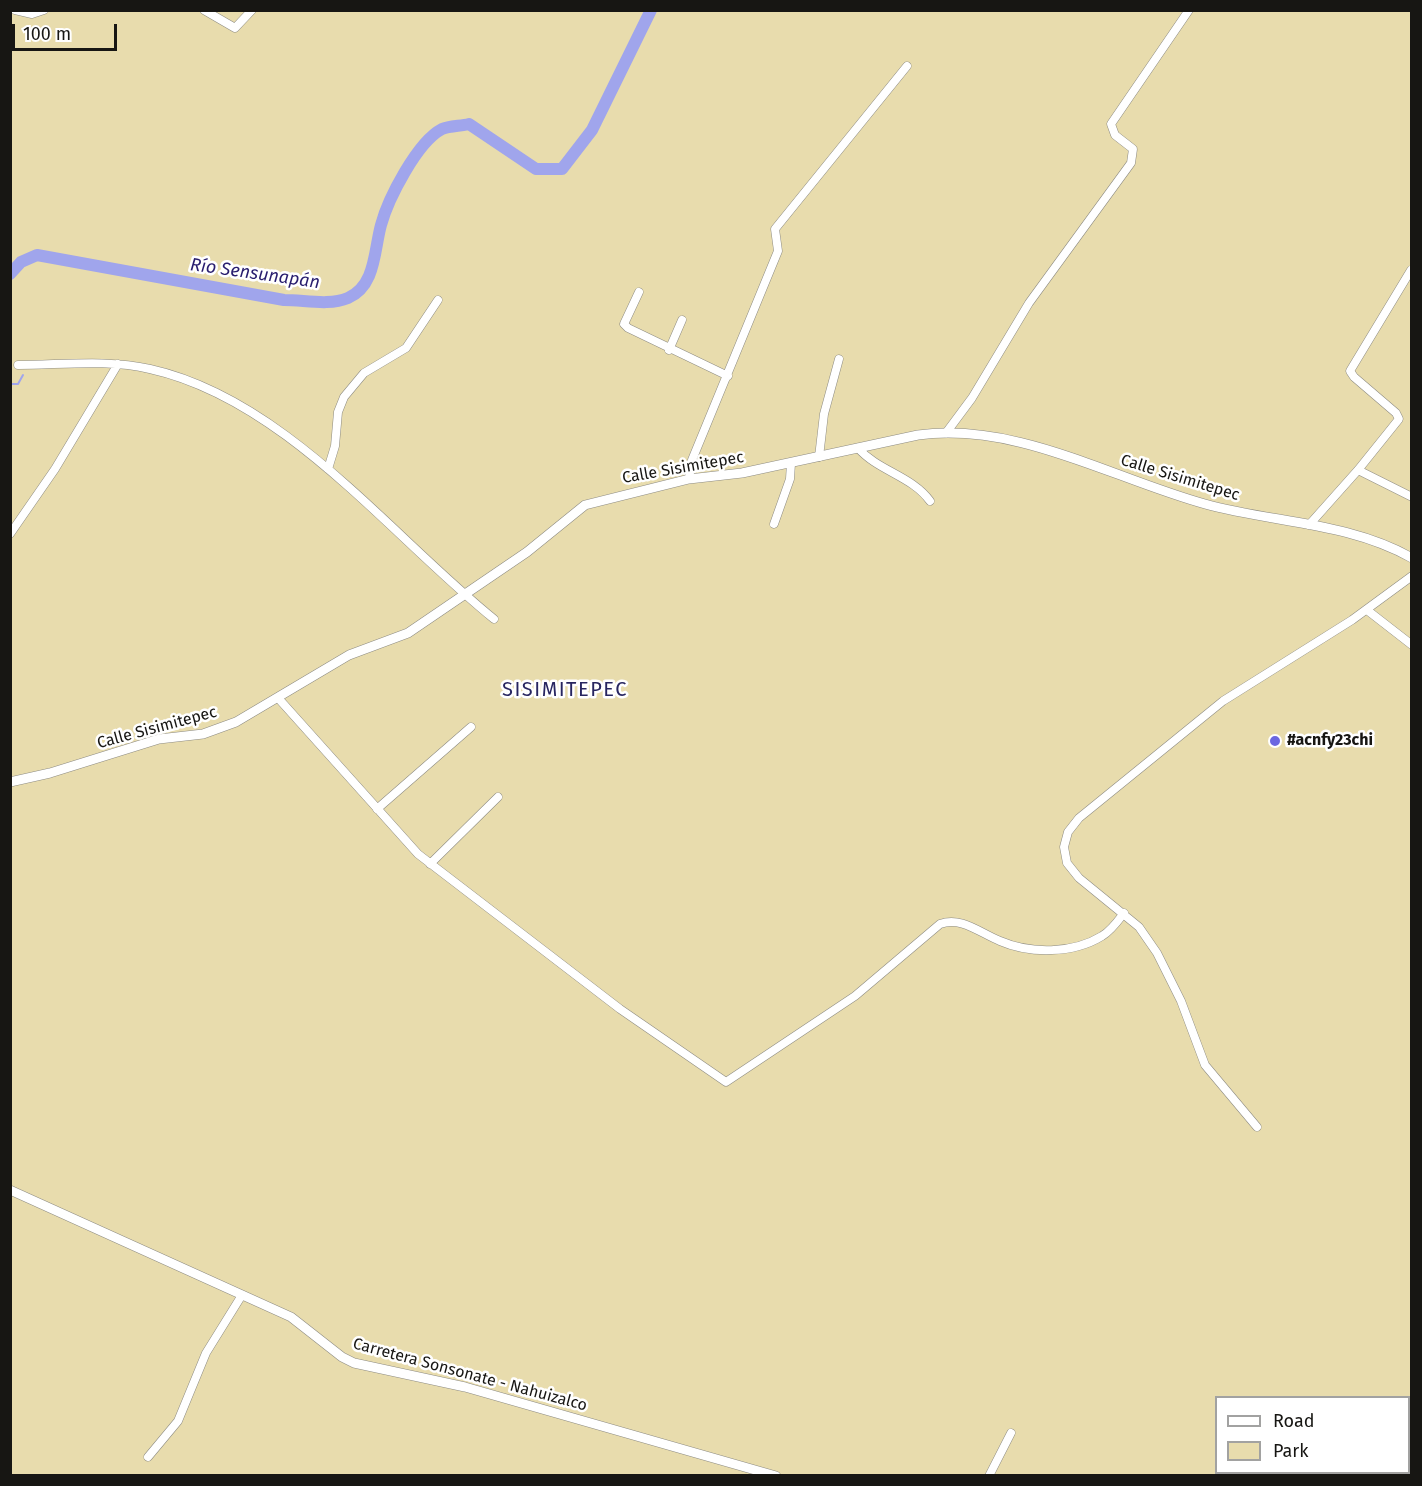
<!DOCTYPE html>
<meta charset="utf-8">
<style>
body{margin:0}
#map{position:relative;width:1422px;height:1486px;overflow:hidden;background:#faf7ed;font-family:"Fira Sans",sans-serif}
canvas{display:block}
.frame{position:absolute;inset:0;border:12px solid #171613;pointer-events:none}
.legend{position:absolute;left:1215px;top:1396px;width:195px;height:78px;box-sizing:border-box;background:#fff;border:2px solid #a2a2a1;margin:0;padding:8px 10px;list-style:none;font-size:18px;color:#171613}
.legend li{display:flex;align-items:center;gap:12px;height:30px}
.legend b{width:30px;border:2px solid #a2a2a1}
.scale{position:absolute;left:12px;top:24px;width:105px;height:27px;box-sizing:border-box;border:3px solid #171613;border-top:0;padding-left:8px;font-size:18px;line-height:21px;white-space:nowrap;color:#171613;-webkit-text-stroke:4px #fff;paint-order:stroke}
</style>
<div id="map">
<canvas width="1422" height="1486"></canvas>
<div class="frame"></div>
<ul class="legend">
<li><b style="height:8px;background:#fff"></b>Road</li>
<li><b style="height:16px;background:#e8dcad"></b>Park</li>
</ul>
<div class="scale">100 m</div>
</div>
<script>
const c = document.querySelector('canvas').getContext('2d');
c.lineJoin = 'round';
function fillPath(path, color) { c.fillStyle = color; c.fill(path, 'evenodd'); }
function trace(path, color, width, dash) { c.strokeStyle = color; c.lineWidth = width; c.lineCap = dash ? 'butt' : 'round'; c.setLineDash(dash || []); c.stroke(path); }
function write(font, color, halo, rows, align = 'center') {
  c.font = font + ' "Fira Sans",sans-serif'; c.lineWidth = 5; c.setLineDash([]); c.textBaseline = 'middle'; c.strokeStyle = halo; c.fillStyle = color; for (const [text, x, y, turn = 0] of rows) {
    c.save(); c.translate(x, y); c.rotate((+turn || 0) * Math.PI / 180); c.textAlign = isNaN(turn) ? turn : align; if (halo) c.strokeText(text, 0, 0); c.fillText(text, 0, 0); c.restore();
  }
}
const green = new Path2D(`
 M10,11h1401v1464h-1400zM1216,1398h192v74h-192z`);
const stream = new Path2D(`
 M10,384h8l5,-9`);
const river = new Path2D(`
 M10,274l11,-12 16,-7 247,45c21,0 45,6 64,-2 28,-12 26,-48 33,-73 7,-26 36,-83 61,-96 7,-3 19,-3 27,-5l67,45h26l30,-39 59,-120`);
const minor = new Path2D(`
 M15,10l17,4 12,-4
 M204,10l31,18 17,-18
 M639,292l-15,32 4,4 100,48
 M669,350l13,-30
 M18,365c43,0 90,-6 132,4 135,30 240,166 344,250
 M946,433l26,-35 57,-95 102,-140 2,-14 -18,-14 -4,-11 78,-114
 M858,448c20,23 54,28 72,53
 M819,457l5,-43 15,-55
 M328,469l7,-23 3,-34 6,-15 20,-24 42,-25 32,-48
 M1358,470l54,27
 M689,479l3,-19 86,-209 -3,-22 132,-163
 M774,524l16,-45 1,-16
 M1309,525l49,-55 41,-51 -3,-6 -42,-36 -4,-6 61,-101
 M10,534l45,-65 63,-105
 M1367,610l45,35
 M279,699l139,155 202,155 106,73 129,-86 85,-72c21,-8 40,9 60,17 30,13 73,13 102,-5 9,-5 16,-15 22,-23
 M377,809l94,-82
 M430,864l68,-67
 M1257,1127l-52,-62 -24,-64 -24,-48 -18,-26 -60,-49 -12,-15 -3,-16 4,-15 11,-14 144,-117 129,-81 60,-44
 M148,1457l30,-36 28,-68 36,-58
 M989,1476l22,-43`);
const tertiary = new Path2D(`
 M10,782l40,-9 109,-34 44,-5 33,-12 113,-67 59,-22 119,-81 58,-47 104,-26 53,-6 176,-38c100,-13 193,43 287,69 69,19 143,18 207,54
 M10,1190l281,127 51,40 12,6 111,24 311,89`);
const markers = [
 [1275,741,6,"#6b67e1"]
];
const streetNames = [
 ["Calle Sisimitepec",683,468,-10],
 ["Calle Sisimitepec",1180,478,17],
 ["Calle Sisimitepec",157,728,-15],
 ["Carretera Sonsonate - Nahuizalco",470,1375,15]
];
const poiNames = [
 ["#acnfy23chi",1287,741]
];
const waterNames = [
 ["Río Sensunapán",255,274,8]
];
const quarterNames = [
 ["SISIMITEPEC",565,690]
];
fillPath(green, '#e8dcad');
trace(stream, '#a0a5ec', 2);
trace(river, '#a0a5ec', 12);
trace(minor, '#8e8c83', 9);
trace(tertiary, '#8e8c83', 10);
trace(minor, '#fff', 8);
trace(tertiary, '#fff', 9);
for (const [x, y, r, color] of markers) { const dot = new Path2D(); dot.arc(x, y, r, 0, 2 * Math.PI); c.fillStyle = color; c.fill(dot); trace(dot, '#fff', 2); }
write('16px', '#171613', '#fff', streetNames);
write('bold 16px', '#171613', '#fff', poiNames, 'left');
write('italic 18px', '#281d6e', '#fff', waterNames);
c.letterSpacing = '1.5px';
write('20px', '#282660', '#fff', quarterNames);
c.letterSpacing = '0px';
</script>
